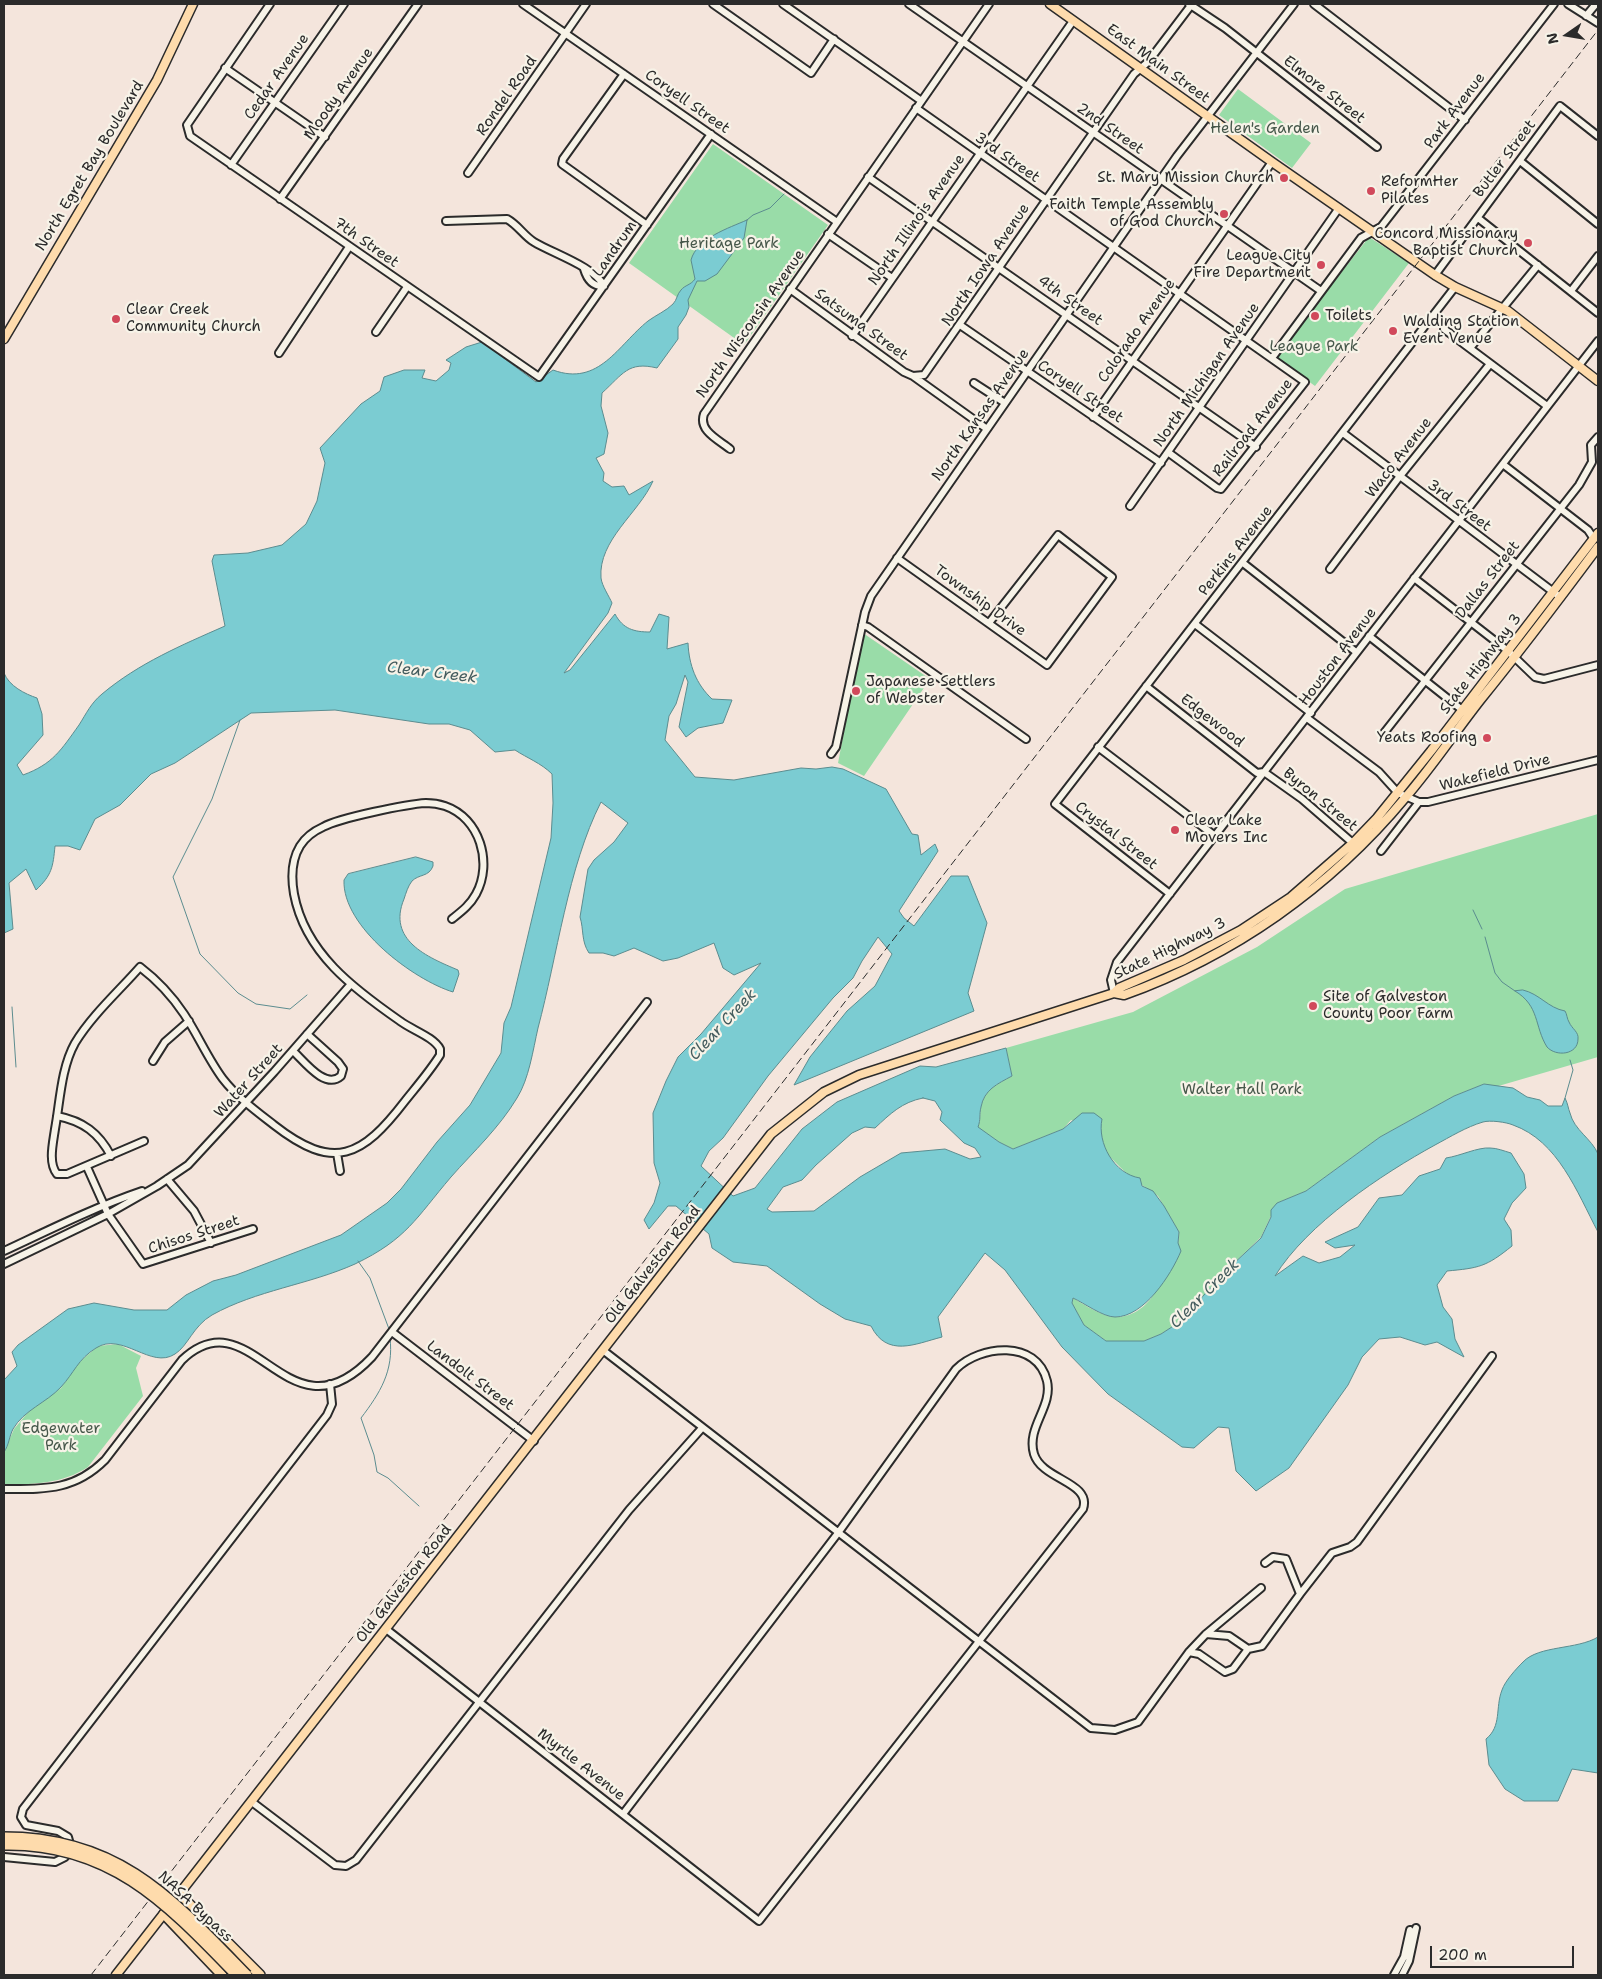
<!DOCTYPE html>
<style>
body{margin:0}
#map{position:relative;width:1602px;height:1979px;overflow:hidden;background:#f4e5dc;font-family:"Shantell Sans",sans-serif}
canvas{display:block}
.frame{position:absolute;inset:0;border:5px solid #2b2b2b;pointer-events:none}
.north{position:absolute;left:1542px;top:10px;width:50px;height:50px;-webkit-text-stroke:4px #f7f3e8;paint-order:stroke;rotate:257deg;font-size:14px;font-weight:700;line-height:20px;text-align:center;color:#2b2b2b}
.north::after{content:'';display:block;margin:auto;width:18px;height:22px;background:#2b2b2b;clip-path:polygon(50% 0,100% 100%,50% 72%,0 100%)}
.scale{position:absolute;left:1430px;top:1946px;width:144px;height:22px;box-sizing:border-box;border:2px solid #2b2b2b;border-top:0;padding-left:6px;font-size:15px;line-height:18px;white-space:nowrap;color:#2b2b2b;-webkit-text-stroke:4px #f7f3e8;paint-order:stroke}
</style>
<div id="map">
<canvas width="1602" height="1979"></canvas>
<div class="frame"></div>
<div class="north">N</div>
<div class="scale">200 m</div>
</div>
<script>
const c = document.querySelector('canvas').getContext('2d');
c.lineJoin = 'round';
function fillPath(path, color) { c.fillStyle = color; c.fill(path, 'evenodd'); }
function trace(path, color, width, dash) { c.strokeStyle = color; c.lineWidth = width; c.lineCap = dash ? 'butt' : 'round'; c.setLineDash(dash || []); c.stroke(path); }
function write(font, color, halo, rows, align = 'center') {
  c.font = font + ' "Shantell Sans",sans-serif'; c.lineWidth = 4.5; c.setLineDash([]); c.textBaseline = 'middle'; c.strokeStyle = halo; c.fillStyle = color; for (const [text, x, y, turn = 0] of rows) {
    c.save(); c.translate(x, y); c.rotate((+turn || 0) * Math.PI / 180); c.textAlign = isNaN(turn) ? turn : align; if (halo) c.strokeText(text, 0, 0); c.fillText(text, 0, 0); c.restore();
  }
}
const green = new Path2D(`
 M1238,89l73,54 -19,25 -73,-53z
 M713,144l115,81 -84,120 -115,-82z
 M1369,237l40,26 -94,123 -40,-29z
 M863,633l67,46 -66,97 -26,-13z
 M1598,814v243l-103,30 -11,-3 -30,12 -74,41 -74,54 -29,12 -16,34 -30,29 -53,57 -17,11 -17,7h-38l-22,-16 -12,-22 1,-5c10,6 30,19 42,19 38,1 51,-46 63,-74l1,-11 -21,-36 -29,-20 -22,-22 -6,-13 -2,-11 -28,-10 -8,9 -50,20 -14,-7 -22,-15c5,-8 2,-12 4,-20 3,-17 16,-23 31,-31l-6,-28 127,-36 124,-65 88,-58z
 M118,1344l23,12 -5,12 7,28 -55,71c-26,17 -54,17 -84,18v-33l10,-23 15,-18 32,-23 16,-24 21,-18z`);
const water = new Path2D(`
 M747,220l-3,18 -27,36 -12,7h-8l-9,19 1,7 -3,8 -8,12v12l-21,29c-29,-7 -34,6 -55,25l-1,13 7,27 -4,21 -8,4 8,15 -1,8 9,6 12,-1 5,9 24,-14c-14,32 -55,59 -52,97 1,8 8,18 11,25l-4,10 -44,60 6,-3 45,-56c8,15 19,18 35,18l9,-18 10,3 -2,32 21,-6c1,22 8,41 24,56l20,1 -9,23 -25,5 -12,9 -7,-10 9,-45 -3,-7 -9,29 -7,12 -4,24 30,37 39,3 67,-12 15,1 16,-2 11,2 43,20 26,45 6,1 3,20 14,-11 3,7 -39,60 5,7 10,8 37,-50h17l19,47 -19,70 6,18 -180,74 16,-28 37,-46 28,-25 17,-32 -14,-17 -16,24 -9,17 -20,20 -65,78 -45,62 -14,13 -8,15 32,30 22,-8 47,-59 35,-27 83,-36 16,1 70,-19 6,28c-15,8 -28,14 -31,31 -2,8 0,12 -3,20l21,15 14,7 50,-20 19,-16h12l8,6c-5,24 12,55 38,59l2,8 11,5 11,15 15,26 -1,11 3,8c-10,24 -37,66 -66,66 -12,0 -31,-14 -42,-19l-1,5 12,22 22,16h38l17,-7 17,-11 53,-57 30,-28 10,-21v-7l6,-7 29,-12 74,-54 74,-41 30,-12 29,4 14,9 13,3 8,6h14l3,-8c3,6 3,10 5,15 4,17 22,26 28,41v78c-21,-40 -40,-91 -85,-107 -7,-3 -23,-5 -30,-3 -17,5 -33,15 -48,23 -53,29 -128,79 -160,131l28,-20 16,7 21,-6 15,-12 -20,3 -10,-6 33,-15 21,-29 23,-3 17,-19 21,-7 6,-11c14,-2 32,-11 44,-10 7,0 14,3 21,5l13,21 2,14 -14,15 -8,16 7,11 1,16c-26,21 -33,22 -65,25l-10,14 6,22 9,12 3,20 9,18 -27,-15 -12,3 -25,-8 -21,2 -17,18 -14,28 -59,83 -33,23 -20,-20 -7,-43 -11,-1 -24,21 -12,-1 -74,-53 -46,-47 -57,-77 -20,-17 -47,64 4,20c-27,7 -55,21 -71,-11l-26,-7 -25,-15 -53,-38 -34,-4 -21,-14 -3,-14 -33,-28h-8l-19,23 -5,-9 10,-17 6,-20 -6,-20 -1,-50 13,-32 12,-24 23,-23 60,-71 -27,12 -11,-7 -9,-25 -36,15 -15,3 -29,-13 -20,8 -11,-3h-14c-8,-12 -5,-23 -9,-36l8,-48 6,-9 20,-18 14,-19 -27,-21c-33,65 -44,155 -63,226 -5,22 -9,51 -21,70 -18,30 -43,53 -66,79 -35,41 -44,62 -96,87 -47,21 -98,26 -143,51 -19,11 -24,31 -37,39 -24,16 -53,-23 -79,-6 -18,11 -22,25 -35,39 -15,16 -37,23 -48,42 -4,8 -4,16 -9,23v-72l13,-14 -5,-14 6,-7 50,-36 26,-6 40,7h33l19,-15 27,-14 23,-6 105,-40 46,-32 14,-14 36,-47 33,-37 31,-52 3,-30 7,-16 40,-169 2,-35 -1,-29c-11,-11 -25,-16 -37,-24l-20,2 -25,-22 -21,-6h-20l-94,-14 -84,3 -76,50 -24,11 -31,31 -25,14 -15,31 -12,-4h-13c-2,21 -3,29 -19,44l-10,-21 -17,14 4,46 -9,4v-260c5,13 21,21 33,25l5,16 1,21 -26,30 6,10c30,-11 38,-25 56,-50 7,-11 12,-22 23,-31 37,-31 80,-49 123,-68l-13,-65 2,-6 34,-2 34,-8 24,-21 11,-23 8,-38 -5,-15 41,-44 19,-13 4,-14 20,-7h21l-3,8 14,3 13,-11 2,-7 -5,-3 20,-13 16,-5 54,40 17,-12c46,17 65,-25 95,-49 8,-6 18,-10 25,-17 4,-4 4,-10 8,-14 4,-5 10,-5 14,-11l-4,-19c6,-22 38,-32 56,-40zM923,1098l12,3 7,11 -2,8 24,23 11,5 6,9 -11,2 -25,-10 -44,4 -41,24 -46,34 -42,1 -5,-3 16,-22 19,-7 14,-15 36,-32 13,-6 10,1c15,-14 27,-26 48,-30z
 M416,857l17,5v4c-4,11 -14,8 -21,15 -4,5 -6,12 -8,18 -17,41 23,58 54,71l1,4 -6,18c-39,-12 -111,-65 -109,-112l4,-6z
 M1523,990c17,4 25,18 42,21 2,3 2,8 4,11 3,7 10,10 9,17 0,16 -22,18 -31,8 -13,-21 -7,-41 -32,-56z
 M1598,1637v136l-26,-4 -14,32h-34l-19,-12 -16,-24 -3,-26c16,-13 9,-31 16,-49 3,-9 14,-21 21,-28 16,-17 54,-12 75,-25z`);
const stream = new Path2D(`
 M747,220l6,-5 17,-7 14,-14
 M240,720l-28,79 -39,78 27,77 38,39 18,11 34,5 17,-14
 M1473,910l9,19
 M1485,937l10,36 7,9 13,9
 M12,1007l4,60
 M1565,1098l8,-28 -3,-10
 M358,1261l12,17 19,51
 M390,1338c4,33 -10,55 -29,80l13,37 3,17 11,6 31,28`);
const minor = new Path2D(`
 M270,4l-83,121 3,11 349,241 172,-243
 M523,4l314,218
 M713,4l98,69 23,-34
 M783,4l137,96
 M909,4l412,287
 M1189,4l36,24 152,119
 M1314,4l151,116
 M1568,4l30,19
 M1586,16l10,-12
 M225,68l100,69
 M624,74l-61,85 -1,5 85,61
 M916,108l389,274 -84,107 -4,-1 -48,-35
 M1520,161l78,63
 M231,165l113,-161
 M468,173l118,-169
 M868,177l388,270
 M280,199l138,-195
 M1478,218l120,95
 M446,221l61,-2c11,6 17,17 27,23 18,11 61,25 70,44
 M828,234l64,44
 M584,269c3,10 8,18 20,17
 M1435,275l125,-169 38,30
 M790,289l114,83 9,4 11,-1 210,-301 14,-12 44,-58
 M1571,291l27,-35
 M960,325l201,138
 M1444,329l103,77
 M376,332l31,-45
 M852,336l221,-315
 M1470,348l68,-83
 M279,353l70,-106
 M1272,358l89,-120 20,-11 173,-223
 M913,376l74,53
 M974,383l31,20
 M1093,417l179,-255
 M1343,433l217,164
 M730,449c-11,-9 -32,-18 -26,-35l285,-410
 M1504,465l84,65 6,9
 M1130,506l209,-298
 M897,558l150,107 65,-88 -54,-42 -69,88
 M1243,563l113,89
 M1330,569l70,-93 90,-112
 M1414,578l94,73 27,26 9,2 54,-14
 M1195,624l116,89
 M862,625l6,2 158,112
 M1369,636l97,77
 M1146,686l111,87 7,-1 38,27 53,46
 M1307,718l72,54 19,21 21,9h9l170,-42
 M1384,733l195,-248 13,-23 -1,-17 7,-8
 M1098,747l117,89
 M831,754l5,-7 29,-135 6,-16 306,-440 117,-152
 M1381,851l38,-49
 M1170,894l-115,-90 400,-517
 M1114,993l-3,-13 6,-18 481,-621
 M293,1051c11,10 32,39 48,25l2,-7 -5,-7 -31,-28
 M153,1061l12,-19 24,-21
 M57,1116c26,5 42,17 54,40
 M144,1141l-77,33h-10c-9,-11 -4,-31 -2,-45 5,-27 6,-61 20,-86 17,-28 44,-52 65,-76 17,13 32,29 44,47 14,21 24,45 39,65 14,18 33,32 51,46 60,47 88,32 131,-24 12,-15 25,-30 35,-46v-6c-6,-12 -28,-19 -40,-28 -46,-32 -95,-68 -106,-127 -3,-17 -3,-33 6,-48 5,-8 14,-15 23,-19 16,-9 84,-23 103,-24 6,0 13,1 19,3 35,12 48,57 31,88 -6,11 -14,17 -24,25
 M337,1153l3,18
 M87,1167l21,47 35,50 110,-35
 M167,1179l27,32 17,32
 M4,1251c45,-21 91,-44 138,-60
 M4,1264l104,-50 49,-28 31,-21 86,-93 77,-88
 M392,1332l142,109
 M604,1351l487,377 24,2 23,-8 51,-70 17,-18 55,-46
 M4,1489c40,0 70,2 101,-29l77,-100c71,-67 105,87 190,-3l275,-355
 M1300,1594l32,-41 18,-6 7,-5 135,-186
 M386,1629l373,292 324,-412c9,-27 -41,-29 -49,-55 -8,-27 19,-47 13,-73 -10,-42 -67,-36 -91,-12l-118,164 -215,281
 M1206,1634l23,2 19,13 14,-3 38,-52 -14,-35 -13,-2 -8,6
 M1189,1652l10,2 26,18 8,-3 15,-20
 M252,1802l83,63 11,1 10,-6 273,-350 73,-82
 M4,1857l51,5 10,-5 5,-13 -2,-7 -10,-6 -32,-6 -5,-8 2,-8 304,-394 5,-11 -2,-20
 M1394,1975l10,-18 6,-27
 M1402,1975l7,-14 7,-33`);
const major = new Path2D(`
 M1050,4l222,158 163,113 20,12 53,24 90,70
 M4,339l153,-259 36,-76
 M1114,993l10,2c109,-39 206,-107 281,-197 27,-31 50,-66 76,-99 40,-49 79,-101 117,-152
 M116,1975l655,-841 53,-42 35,-17 255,-82 5,-5 65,-28 57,-30 50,-33 62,-54 24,-25 54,-67 167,-218`);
const highway = new Path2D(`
 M179,1894l81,81
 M164,1914l58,61`);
const rail = new Path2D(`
 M91,1975l1507,-1945`);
const highwayBridge = new Path2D(`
 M4,1837c115,0 169,62 243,138
 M4,1845c107,-2 164,60 232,130`);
const markers = [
 [1284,178,5,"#d1495b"],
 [1371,191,5,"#d1495b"],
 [1224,214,5,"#d1495b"],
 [1528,243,5,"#d1495b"],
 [1321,265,5,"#d1495b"],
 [1315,316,5,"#d1495b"],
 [116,319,5,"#d1495b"],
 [1393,331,5,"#d1495b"],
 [856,691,5,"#d1495b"],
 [1487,738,5,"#d1495b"],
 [1175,830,5,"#d1495b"],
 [1313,1006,5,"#d1495b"]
];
const streetNames = [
 ["East Main Street",1158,64,36],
 ["Cedar Avenue",277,77,-55],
 ["Elmore Street",1324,90,38],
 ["Moody Avenue",339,94,-55],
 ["Rondel Road",507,96,-55],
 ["Coryell Street",687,102,35],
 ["Park Avenue",1455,111,-53],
 ["2nd Street",1110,129,35],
 ["3rd Street",1007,158,35],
 ["Butler Street",1505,159,-53],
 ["North Egret Bay Boulevard",90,166,-59],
 ["North Illinois Avenue",917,220,-55],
 ["7th Street",366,243,35],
 ["Landrum",615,249,-55],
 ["North Iowa Avenue",986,265,-56],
 ["4th Street",1070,301,35],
 ["North Wisconsin Avenue",751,324,-55],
 ["Satsuma Street",861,325,36],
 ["Colorado Avenue",1137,331,-55],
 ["North Michigan Avenue",1207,375,-55],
 ["Coryell Street",1080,392,34],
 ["North Kansas Avenue",981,415,-55],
 ["Railroad Avenue",1253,428,-52],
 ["Waco Avenue",1399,458,-52],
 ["3rd Street",1459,506,37],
 ["Perkins Avenue",1236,551,-52],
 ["Dallas Street",1488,580,-52],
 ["Township Drive",980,601,36],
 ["Houston Avenue",1338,657,-53],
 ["State Highway 3",1481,664,-52],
 ["Edgewood",1212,721,38],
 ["Wakefield Drive",1495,773,-14],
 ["Byron Street",1320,800,39],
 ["Crystal Street",1116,836,38],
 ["State Highway 3",1170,949,-26],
 ["Water Street",249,1081,-48],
 ["Chisos Street",194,1235,-18],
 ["Old Galveston Road",653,1265,-52],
 ["Landolt Street",470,1376,37],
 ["Old Galveston Road",404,1584,-52],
 ["Myrtle Avenue",581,1765,38],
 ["NASA Bypass",195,1907,43]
];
const parkNames = [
 ["Helen's Garden",1265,129],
 ["Heritage Park",729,244],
 ["League Park",1314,347],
 ["Walter Hall Park",1242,1090],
 ["Edgewater",61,1429],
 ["Park",61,1446]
];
const poiNames = [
 ["St. Mary Mission Church",1274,178,"right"],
 ["ReformHer",1381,182],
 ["Pilates",1381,199],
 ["Faith Temple Assembly",1214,205,"right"],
 ["of God Church",1214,222,"right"],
 ["Concord Missionary",1518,234,"right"],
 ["Baptist Church",1518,251,"right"],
 ["League City",1311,256,"right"],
 ["Fire Department",1311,273,"right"],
 ["Clear Creek",126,310],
 ["Community Church",126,327],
 ["Toilets",1325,316],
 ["Walding Station",1403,322],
 ["Event Venue",1403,339],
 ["Japanese Settlers",866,682],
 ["of Webster",866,699],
 ["Yeats Roofing",1477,738,"right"],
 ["Clear Lake",1185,821],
 ["Movers Inc",1185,838],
 ["Site of Galveston",1323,997],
 ["County Poor Farm",1323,1014]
];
const waterNames = [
 ["Clear Creek",432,673,7],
 ["Clear Creek",723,1025,-47],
 ["Clear Creek",1205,1294,-45]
];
fillPath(green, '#99dca8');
fillPath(water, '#7bccd2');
trace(water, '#5b8c8f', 1);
trace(stream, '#5b8c8f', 1);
trace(minor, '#2b2b2b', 10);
trace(major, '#2b2b2b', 11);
trace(highway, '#2b2b2b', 12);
trace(minor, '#f7f3e8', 6);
trace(major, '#fedbac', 8);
trace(highway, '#fedbac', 9);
trace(rail, '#2b2b2b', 1, [8, 4]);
trace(highwayBridge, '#2b2b2b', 12, []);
trace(highwayBridge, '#fedbac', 9);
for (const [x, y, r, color] of markers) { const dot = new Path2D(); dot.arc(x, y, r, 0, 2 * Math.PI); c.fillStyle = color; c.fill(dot); trace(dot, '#f7f3e8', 2); }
write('15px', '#2b2b2b', '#f7f3e8', streetNames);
write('15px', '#46574a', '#f7f3e8', parkNames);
write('15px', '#2b2b2b', '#f7f3e8', poiNames, 'left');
write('italic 16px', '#435b5d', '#f7f3e8', waterNames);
</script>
